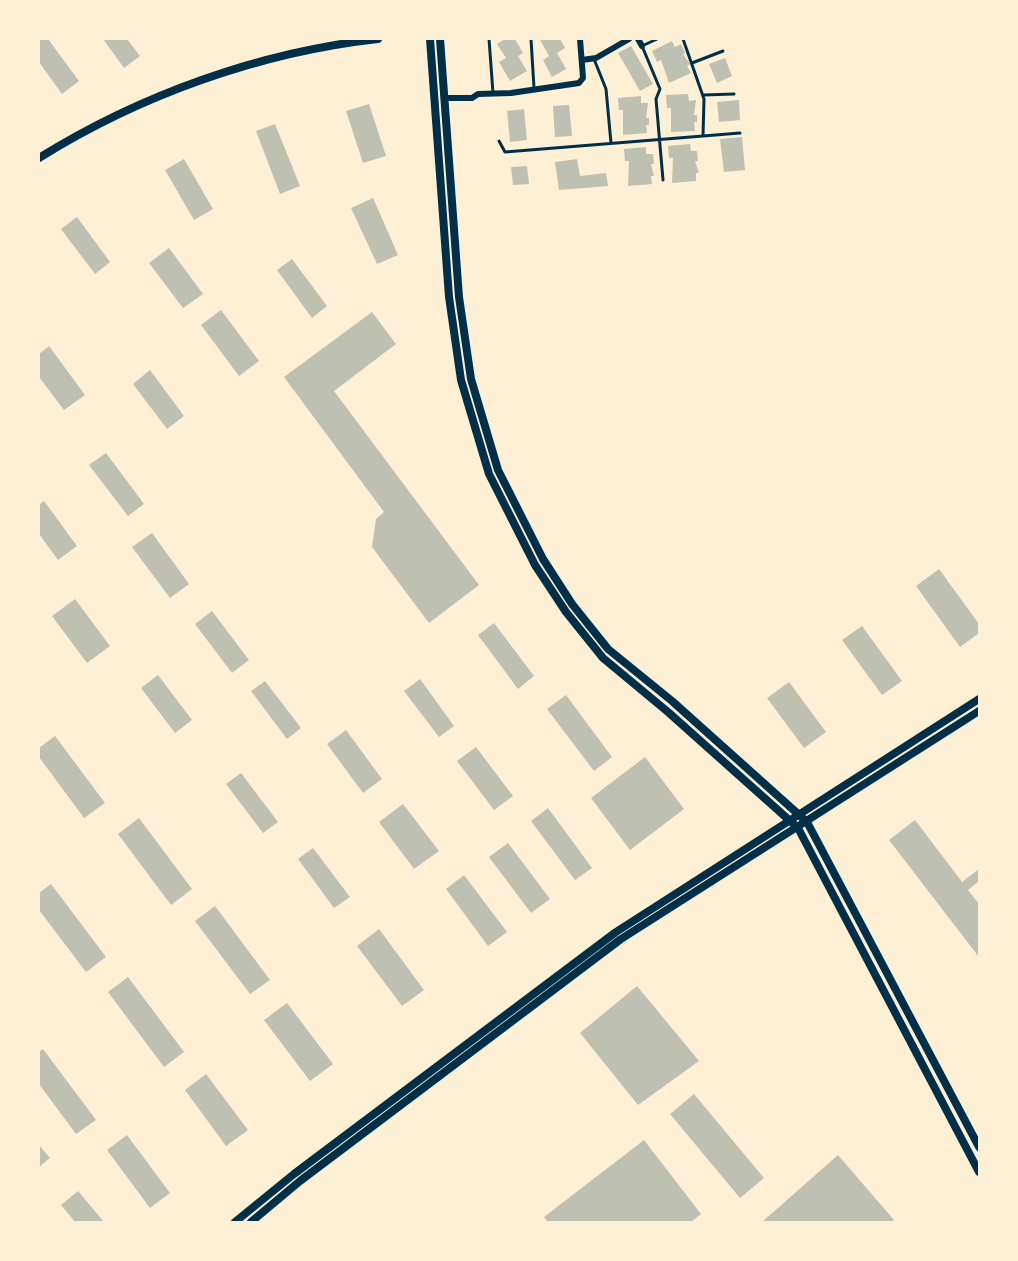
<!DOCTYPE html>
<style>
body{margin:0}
#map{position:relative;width:1018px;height:1261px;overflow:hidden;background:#fdf0d5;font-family:"Alegreya Sans",sans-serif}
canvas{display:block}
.frame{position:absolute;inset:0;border:40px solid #fdf0d5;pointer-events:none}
</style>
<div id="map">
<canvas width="1018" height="1261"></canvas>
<div class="frame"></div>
</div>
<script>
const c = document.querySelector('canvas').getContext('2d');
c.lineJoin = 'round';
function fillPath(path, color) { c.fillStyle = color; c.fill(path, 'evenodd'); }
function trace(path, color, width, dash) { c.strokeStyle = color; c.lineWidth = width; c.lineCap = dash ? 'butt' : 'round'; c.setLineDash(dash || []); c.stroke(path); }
const building = new Path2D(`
 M39,39h9l31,42 -17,13 -23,-32z
 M103,39h24l13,17 -16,12z
 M505,39h10l8,14 -5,3 9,15 -17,10 -11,-19 7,-4 -9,-14z
 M560,39l5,9 -8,5 9,16 -14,8 -9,-17 6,-4 -9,-16z
 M672,41l3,6 6,-3 4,9 -2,1 7,10 -3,2 4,7 -22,10 -8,-23 -4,2 -5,-11z
 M631,46l22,38 -13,7 -22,-38z
 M725,58l7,18 -15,7 -8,-19z
 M688,94l1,7 7,-1 -2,15h3v7h-3l1,9 -24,1v-24h-4l-1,-13z
 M641,96v7h7l-2,15h3v7h-3l1,8 -24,2v-25h-4l-1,-12z
 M739,100l1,20 -21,2 -2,-20z
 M369,104l17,52 -23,7 -17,-52z
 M569,105l3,31 -17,1 -2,-31z
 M524,109l3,31 -17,2 -3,-31z
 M275,124l25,62 -20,8 -24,-63z
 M742,137l3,33 -21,2 -4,-33z
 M690,144l1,7h6l1,10h-3l4,12h-3v8l-24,2 1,-25h-4l-1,-12z
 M646,147v7h7l1,10h-3l3,12h-3l1,8 -24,2 1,-25h-4l-1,-12z
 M184,159l29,50 -19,11 -29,-50z
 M577,159l3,17 26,-3 2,13 -49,4 -4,-28z
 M527,166l2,18 -16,1 -2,-18z
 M373,198l25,57 -21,9 -26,-56z
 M77,217l33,45 -15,12 -34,-45z
 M169,248l34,46 -20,14 -34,-45z
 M292,259l35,47 -15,12 -35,-48z
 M221,310l38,51 -20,15 -38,-51z
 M372,312l24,32 -62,47 145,194 -50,38 -57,-76 4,-28 8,-7 -100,-135z
 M49,346l36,49 -21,15 -25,-33v-23z
 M150,370l34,46 -17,13 -34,-45z
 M106,453l38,51 -16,12 -39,-51z
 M44,501l33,45 -19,14 -19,-26v-29z
 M152,533l37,51 -19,14 -38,-51z
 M939,569l40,55v9l-19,14 -44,-61z
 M75,599l35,47 -23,17 -35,-47z
 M212,611l37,49 -17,13 -37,-49z
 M494,623l40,53 -16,13 -40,-54z
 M862,626l40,55 -20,14 -40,-55z
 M158,675l34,45 -17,13 -34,-45z
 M420,679l34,47 -15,11 -35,-46z
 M265,681l36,47 -14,11 -36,-48z
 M789,682l37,50 -22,16 -37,-50z
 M566,695l46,62 -18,14 -47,-62z
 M346,730l36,49 -19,14 -36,-49z
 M55,736l50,67 -21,15 -45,-61v-9z
 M476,747l37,49 -19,14 -37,-49z
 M645,757l39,52 -54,41 -39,-52z
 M241,773l37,49 -15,11 -37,-49z
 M403,804l36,47 -25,18 -35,-47z
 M548,808l44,60 -17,12 -44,-59z
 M139,818l53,71 -21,16 -53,-71z
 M915,820l47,62 17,-13v12l-11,9 11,14v53l-90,-117z
 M508,843l42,56 -19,14 -42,-56z
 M313,848l37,49 -16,11 -36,-49z
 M464,875l43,57 -19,14 -42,-57z
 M51,884l55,73 -20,15 -47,-62v-17z
 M215,906l55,74 -20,14 -55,-73z
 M379,929l45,61 -22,16 -45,-60z
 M128,977l56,75 -20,15 -56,-75z
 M637,986l62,75 -61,44 -58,-72z
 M287,1003l46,61 -23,17 -46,-61z
 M43,1049l53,71 -20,14 -37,-50v-32z
 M206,1074l42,56 -22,16 -41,-56z
 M694,1094l70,84 -24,20 -70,-84z
 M127,1135l43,58 -20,15 -43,-58z
 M644,1140l57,74 -10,8h-143l-4,-5z
 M39,1145l11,13 -11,9z
 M838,1155l56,65 -2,2h-130z
 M78,1191l26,31h-29l-14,-17z`);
const service = new Path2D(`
 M489,39l4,54
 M531,39l3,49
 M657,39l-15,7 18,43 -4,10 7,81
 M594,59l12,30 5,54
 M692,63l31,-12
 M703,95l31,-1
 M703,136l37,-3
 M499,141l6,11 198,-16 1,-37 -21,-60`);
const minor = new Path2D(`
 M638,39l4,7
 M582,60l14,-2 33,-19
 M445,98h27l6,-4 33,-1 68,-10 4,-5 -3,-39`);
const tertiary = new Path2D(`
 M39,158c101,-63 221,-106 339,-119
 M235,1222l59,-48 322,-242 363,-233
 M251,1222l49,-41 321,-242 358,-228`);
const secondary = new Path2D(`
 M430,39l19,258 12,83 28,94 46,91 31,47 37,46 65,54 130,116 181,344
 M440,39l19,258 12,82 27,91 45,89 29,45 36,45 64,52 135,121 172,325`);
fillPath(building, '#bec0b2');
trace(service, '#003049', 3);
trace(minor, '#003049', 6);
trace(tertiary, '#003049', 8);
trace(secondary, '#003049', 8);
</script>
